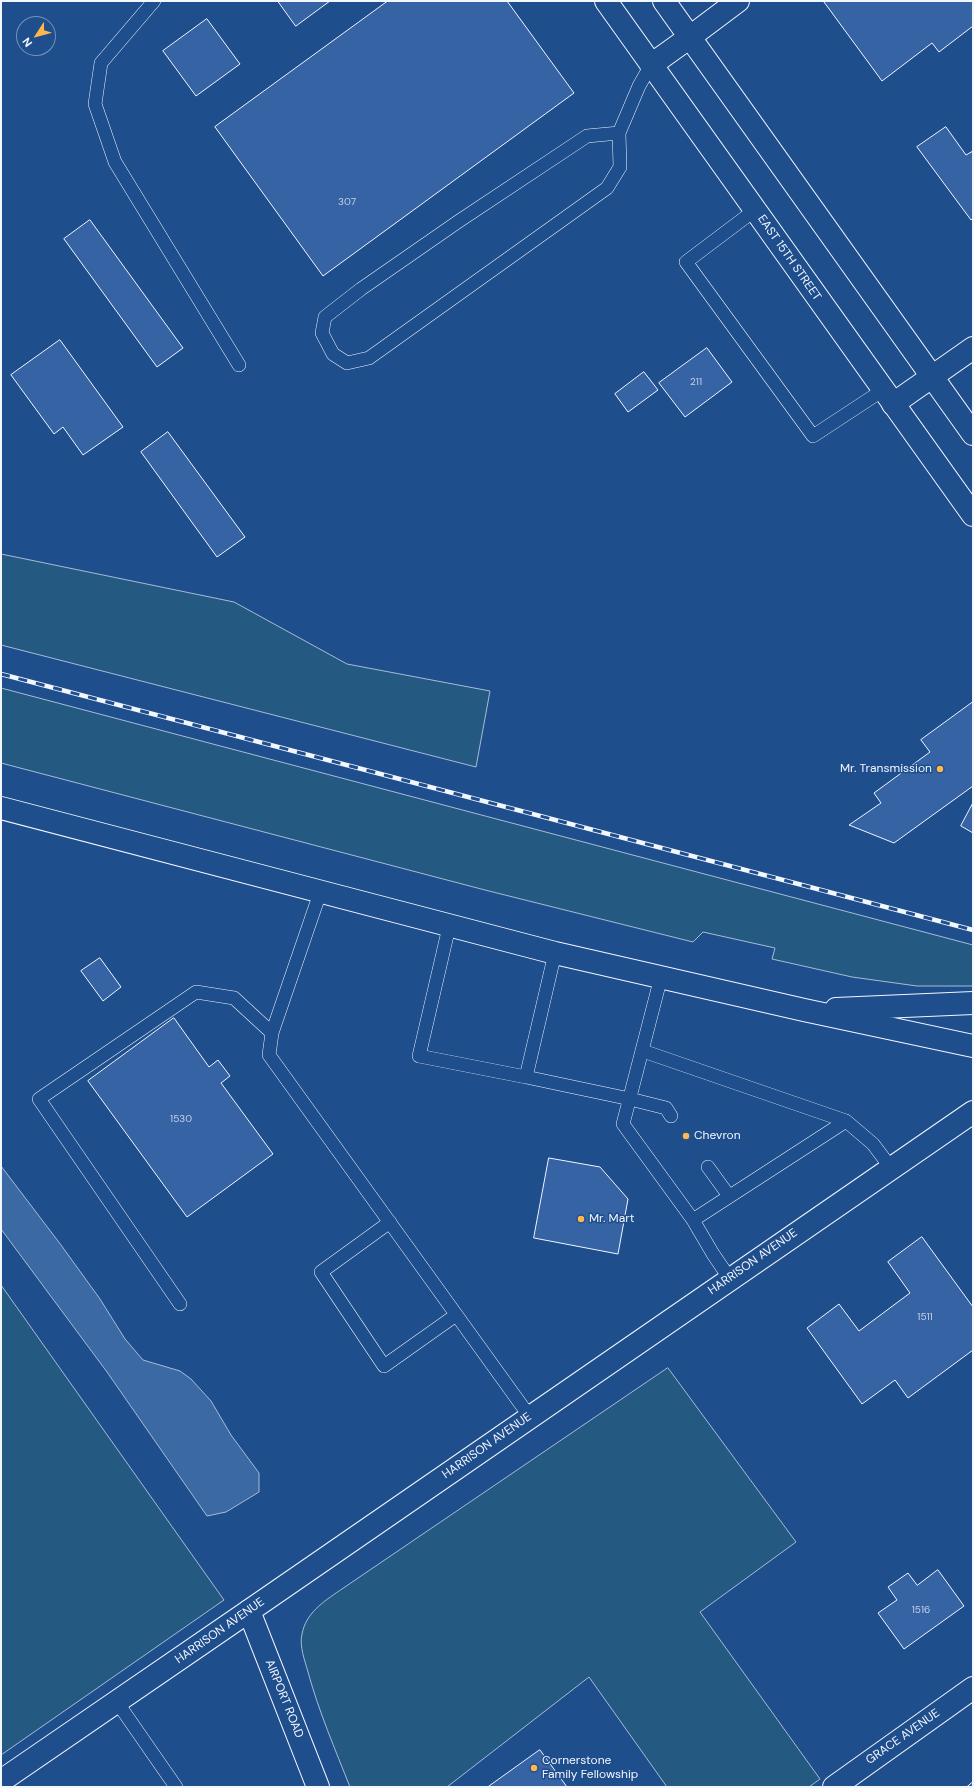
<!DOCTYPE html>
<style>
body{margin:0}
#map{position:relative;width:974px;height:1788px;overflow:hidden;background:#1f4e8c;font-family:"DM Sans",sans-serif}
canvas{display:block}
.frame{position:absolute;inset:0;border:2px solid #f2f6ff;pointer-events:none}
.north{position:absolute;left:16px;top:16px;width:40px;height:40px;box-sizing:border-box;background:#1f4e8c;border:1px solid #7391ba;border-radius:50%;rotate:234deg;font-size:11px;font-weight:700;line-height:16px;text-align:center;color:#f2f6ff}
.north::after{content:'';display:block;margin:auto;width:14px;height:18px;background:#ffb74d;clip-path:polygon(50% 0,100% 100%,50% 72%,0 100%)}
</style>
<div id="map">
<canvas width="974" height="1788"></canvas>
<div class="frame"></div>
<div class="north">N</div>
</div>
<script>
const c = document.querySelector('canvas').getContext('2d');
c.lineJoin = 'round';
function fillPath(path, color) { c.fillStyle = color; c.fill(path, 'evenodd'); }
function trace(path, color, width, dash) { c.strokeStyle = color; c.lineWidth = width; c.lineCap = dash ? 'butt' : 'round'; c.setLineDash(dash || []); c.stroke(path); }
function write(font, color, halo, rows, align = 'center') {
  c.font = font + ' "DM Sans",sans-serif'; c.lineWidth = 3; c.setLineDash([]); c.textBaseline = 'middle'; c.strokeStyle = halo; c.fillStyle = color; for (const [text, x, y, turn = 0] of rows) {
    c.save(); c.translate(x, y); c.rotate((+turn || 0) * Math.PI / 180); c.textAlign = isNaN(turn) ? turn : align; if (halo) c.strokeText(text, 0, 0); c.fillText(text, 0, 0); c.restore();
  }
}
const green = new Path2D(`
 M1,554l233,48 113,62 143,27 -14,76 -475,-122z
 M1,688l972,257v41h-56l-65,-9 -80,-18 3,-11 -72,-16 -10,10 -208,-52 -484,-127z
 M1,1285l223,315 -223,155z
 M668,1368l128,174 -96,70 120,167 -11,8h-142l-78,-110 -142,110h-97c-15,-38 -31,-75 -42,-115 -3,-11 -9,-26 -6,-38 4,-21 21,-32 37,-43z`);
const water = new Path2D(`
 M1,1166l60,79 39,54 25,40 18,21 37,11 11,8 20,22 20,34 28,38v19l-33,20 -19,4 -100,-144 -106,-143z`);
const building = new Path2D(`
 M278,1h52l-34,25z
 M388,1h119l67,92 -251,183 -108,-149z
 M826,1h147v25l-34,26 -7,-9 -50,38 -58,-79z
 M207,19l33,45 -44,32 -33,-45z
 M946,127l20,28 7,-4v67l-2,2 -54,-73z
 M90,220l93,128 -26,19 -93,-128z
 M60,340l63,87 -40,28 -20,-28 -9,7 -43,-59z
 M707,348l25,34 -47,35 -26,-34z
 M644,372l14,18 -30,22 -13,-18z
 M168,432l77,105 -28,20 -76,-105z
 M973,702v84l-79,57 -45,-18 32,-22 -7,-10 56,-41 -9,-12z
 M973,803v30l-12,-7z
 M100,958l21,29 -18,14 -22,-30z
 M174,1018l35,49 9,-7 12,16 -9,7 52,71 -86,63 -99,-136z
 M549,1158l51,9 28,32 -10,55 -84,-16z
 M922,1237l51,70v43l-65,48 -13,-18 -33,24 -55,-76 32,-24 20,27 51,-38 -22,-31z
 M938,1570l26,36 -60,43 -26,-36 19,-13 -9,-13 20,-14 9,12z
 M540,1750l27,37h-79z
 M973,1782v5h-6z`);
const service = new Path2D(`
 M154,1l-53,62 -6,41 20,58 124,203
 M619,133l1,34 -13,21 -238,170 -22,5 -14,-9 -11,-21 3,-16 36,-28 98,-68 128,-85 32,-3 20,-47 12,-21
 M755,210l-69,52 127,174 70,-46
 M449,927l-30,129 107,21
 M555,953l-29,124 104,22 36,9 5,8
 M661,977l-38,147 70,96 20,34 17,25
 M272,1033l-3,22 261,362
 M643,1051l203,70
 M708,1167l21,29
 M693,1220l153,-99 27,23 18,24
 M390,1222l-69,50 63,94 72,-51
 M180,1304l-141,-205 157,-107 38,6 38,35 48,-140
 M117,1702l59,85`);
const minor = new Path2D(`
 M690,37l48,-36
 M893,404l80,-56
 M834,1787l139,-99`);
const tertiary = new Path2D(`
 M1,1781l248,-170`);
const secondary = new Path2D(`
 M318,1787l-69,-176 724,-499`);
const primary = new Path2D(`
 M606,1l367,514
 M664,1l309,433
 M651,65l39,-28`);
const trunk = new Path2D(`
 M1,808l554,145 249,57 169,36
 M836,1009l137,-6`);
const rail = new Path2D(`
 M1,674l972,256`);
const markers = [
 [940,769,4,"#ffb74d"],
 [686,1136,4,"#ffb74d"],
 [581,1219,4,"#ffb74d"],
 [534,1768,4,"#ffb74d"]
];
const numberNames = [
 ["307",347,202],
 ["211",696,382],
 ["1530",181,1119],
 ["1511",925,1317],
 ["1516",921,1610]
];
const streetNames = [
 ["EAST 15TH STREET",789,258,55],
 ["HARRISON AVENUE",753,1262,-35],
 ["HARRISON AVENUE",487,1446,-35],
 ["HARRISON AVENUE",220,1631,-35],
 ["AIRPORT ROAD",284,1699,68],
 ["GRACE AVENUE",903,1737,-35]
];
const poiNames = [
 ["Mr. Transmission",932,769,"right"],
 ["Chevron",694,1136],
 ["Mr. Mart",589,1219],
 ["Cornerstone",542,1761],
 ["Family Fellowship",542,1775]
];
fillPath(green, '#245a82');
trace(green, '#a8bbd7', 1);
fillPath(water, '#3b69a3');
trace(water, '#a8bbd7', 1);
fillPath(building, '#3563a3');
trace(building, '#f2f6ff', 1);
trace(service, '#f2f6ff', 14);
trace(minor, '#f2f6ff', 24);
trace(tertiary, '#f2f6ff', 24);
trace(secondary, '#f2f6ff', 24);
trace(primary, '#f2f6ff', 24);
trace(trunk, '#f2f6ff', 24);
trace(service, '#1f4e8c', 13);
trace(minor, '#1f4e8c', 22);
trace(tertiary, '#1f4e8c', 22);
trace(secondary, '#1f4e8c', 22);
trace(primary, '#1f4e8c', 22);
trace(trunk, '#1f4e8c', 22);
trace(rail, '#f2f6ff', 4.5);
trace(rail, '#1f4e8c', 3, [9]);
for (const [x, y, r, color] of markers) { const dot = new Path2D(); dot.arc(x, y, r, 0, 2 * Math.PI); c.fillStyle = color; c.fill(dot); trace(dot, '#1f4e8c', 1.5); }
write('10px', '#c3d1e8', null, numberNames);
write('12px', '#f2f6ff', '#1f4e8c', streetNames);
write('12px', '#f2f6ff', '#1f4e8c', poiNames, 'left');
</script>
